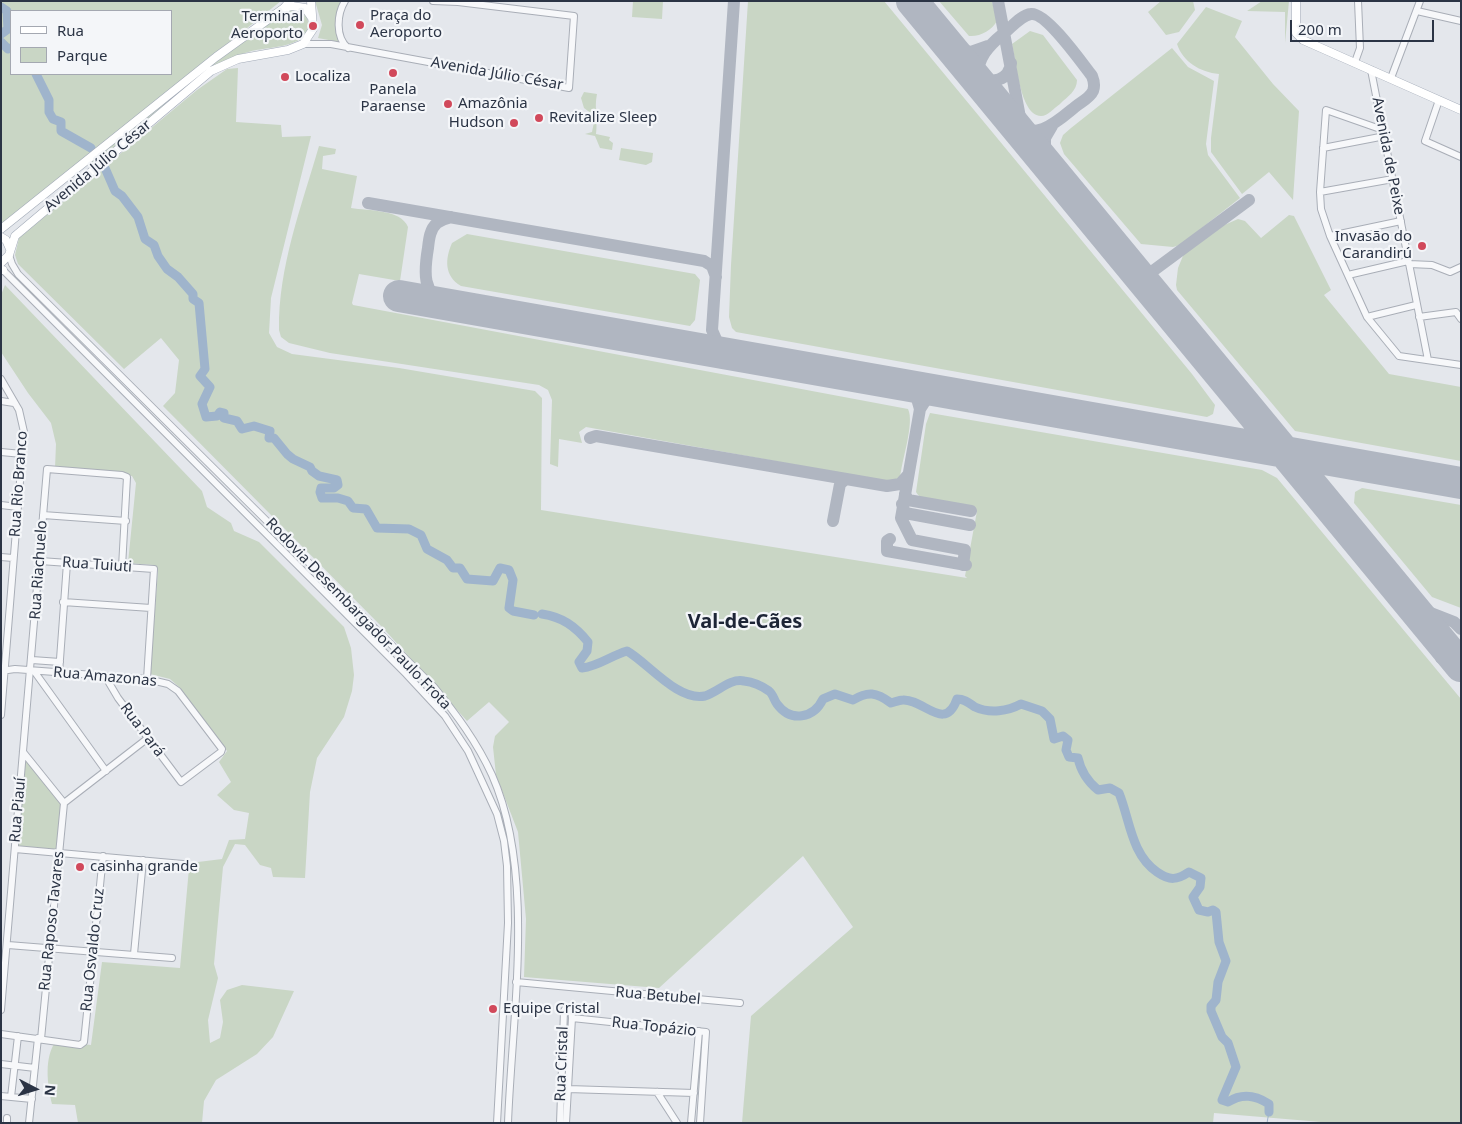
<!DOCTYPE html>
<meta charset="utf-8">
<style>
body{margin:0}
#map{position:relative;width:1462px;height:1124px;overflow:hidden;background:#e4e7ec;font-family:"Noto Sans",sans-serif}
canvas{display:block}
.frame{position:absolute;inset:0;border:2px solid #2b3445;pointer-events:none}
.legend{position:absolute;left:10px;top:10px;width:162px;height:65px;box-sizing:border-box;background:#f4f6f9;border:1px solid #a4a8b1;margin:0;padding:6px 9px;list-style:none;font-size:15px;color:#2b3445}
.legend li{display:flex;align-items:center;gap:10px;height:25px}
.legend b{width:25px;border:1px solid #a4a8b1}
.north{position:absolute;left:10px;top:1064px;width:50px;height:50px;-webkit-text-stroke:4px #f4f6f9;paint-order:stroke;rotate:95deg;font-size:14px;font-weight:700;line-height:20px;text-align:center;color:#2b3445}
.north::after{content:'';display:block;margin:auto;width:18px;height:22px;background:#2b3445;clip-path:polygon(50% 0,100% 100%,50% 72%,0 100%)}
.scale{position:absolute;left:1290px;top:20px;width:144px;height:22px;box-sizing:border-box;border:2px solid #2b3445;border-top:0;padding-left:6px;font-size:15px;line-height:18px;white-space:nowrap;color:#2b3445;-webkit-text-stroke:4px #f4f6f9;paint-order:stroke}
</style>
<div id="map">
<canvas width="1462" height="1124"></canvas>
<div class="frame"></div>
<ul class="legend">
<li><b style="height:6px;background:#fff"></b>Rua</li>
<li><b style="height:14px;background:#c9d6c5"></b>Parque</li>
</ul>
<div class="north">N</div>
<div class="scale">200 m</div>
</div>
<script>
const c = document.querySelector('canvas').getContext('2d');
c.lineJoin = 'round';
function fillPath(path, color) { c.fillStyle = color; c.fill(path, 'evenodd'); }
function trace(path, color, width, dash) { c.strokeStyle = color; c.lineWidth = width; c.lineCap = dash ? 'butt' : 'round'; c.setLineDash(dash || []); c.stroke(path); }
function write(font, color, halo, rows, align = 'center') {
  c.font = font + ' "Noto Sans",sans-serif'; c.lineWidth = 4.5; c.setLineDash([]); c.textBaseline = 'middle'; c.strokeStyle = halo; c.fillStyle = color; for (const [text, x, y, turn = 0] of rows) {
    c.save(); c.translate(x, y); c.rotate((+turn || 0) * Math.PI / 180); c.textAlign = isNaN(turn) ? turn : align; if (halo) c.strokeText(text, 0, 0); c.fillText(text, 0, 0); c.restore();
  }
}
const green = new Path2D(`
 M1,1h280l-280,223zM11,11h160v63h-160z
 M315,1l27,1c-8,11 -8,27 -3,40l-21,-4 4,-13z
 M633,1h30l-1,18 -30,-2z
 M748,1h136l308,373 23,31 -2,9 -6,3 -471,-85 -4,-4 -3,-11 2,-52z
 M939,1h53l5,20c-5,9 -17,16 -28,15z
 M1161,1h32l2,9 -16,22 -13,3 -18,-23z
 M1262,1h27l-4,42v-31l-38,-1z
 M1206,7l36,14 -7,16 38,47 26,27 -6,89 -24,-28 -27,22 -31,-42v-14l8,-64c-19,-2 -36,-12 -42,-30z
 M294,9l11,2c16,39 -34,34 -57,41 -11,3 -37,19 -46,18l84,-60z
 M1030,31l13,4 34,45c0,11 -9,16 -17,24 -6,4 -12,12 -19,12 -21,0 -25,-56 -29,-72z
 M1172,48l16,19 26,14 -8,63 2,11 32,43 -60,47 -7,2 -32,-3 -77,-90 -4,-11 3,-8 8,-7z
 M238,68l-2,54 45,3 1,12 29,-1 -40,162 -2,35 8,14 15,7 107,14 136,23 7,7 -1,112 426,68 -2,-2 12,-65c-14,-4 -55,-6 -61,-19l10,-68 4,-11 332,57 15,8 184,221v424h-128l-119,-10 -1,10h-471l9,-107 102,-89 -50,-71 -144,132 -135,-11 2,-58 -8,-87 -22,-57 -3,-28 2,-11 14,-14 -20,-20 -22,19 -84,-93 -220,-222 12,-13 4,-33 -18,-22 -37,31 -106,-105 -3,-9 4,-17 178,-148 30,-21z
 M200,73l1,2 -109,90 -2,-3z
 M584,92l13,2c-3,14 1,26 -1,40l14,3 -1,3 4,3 -1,7 -12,-2 -5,-12 -10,-2 7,-2 2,-10 -2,-8 -8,-6 -3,-10z
 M319,146l17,3 -1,5 -12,2 -1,13 35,7 -6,32c17,3 50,1 57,19l-8,54 -41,-7 -7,29 1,2 555,104c7,14 -7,53 -8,70l-9,3 -305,-55 -7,5 3,11 -23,-4 -1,28 -8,-3 2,-64 -4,-10 -9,-5 -209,-32 -41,-10 -8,-6 -2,-7c-1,-63 23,-125 40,-184z
 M621,148l32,5 -1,9 -6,3 -27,-5z
 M1289,215l5,1 37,74 -7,5 65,79 72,13v74l-166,-30 -118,-141 -1,-5 2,-17 7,-17 28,-21 25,-11 7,2 16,17z
 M467,234l228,40 5,6 -5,40 -5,6 -229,-40c-17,-10 -16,-27 -9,-43z
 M5,285l197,206 5,16 24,16 3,8 25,11 85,85 7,21 3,27 -2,16 -8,26 -27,41 -7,34 -5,86 -32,-1 -2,-9 -11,-3 -15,-20 -10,-1 -12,23 -9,97 4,14 -10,42 2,23 10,-5 3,-16 -3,-22 7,-10 15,-5 52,6 -21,46 -16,17 -41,26 -12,21 -2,22h-124l-3,-18 -23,-1c-5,-20 -8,-47 4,-63l35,4 11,-83 78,6 9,-100 9,-6 24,-3 7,-19 16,-1 4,-26 -15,-3 -17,-15 14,-13 -12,-20 8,-11 -48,-64 -9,-8 -20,-5 8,-104 -4,-5 -26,-2 8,-80 -4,-7 -77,-8 1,-24 -5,-21 -23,-30 -27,-41v-57z
 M1362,488l99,17v103l-29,-11 -78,-94 1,-11z
 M24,754l42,48 -5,50 -45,-4z`);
const stream = new Path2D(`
 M1267,1123l2,-11`);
const river = new Path2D(`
 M1,7l6,4 1,18 -7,5
 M1,42l7,7 3,-1
 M36,74l13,26v12l4,7 8,3v9l30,17
 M105,168l10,23 7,5 16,21 7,22 9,6 4,11 9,13 11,8 15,17v5l6,4 6,66 -5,7 10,11 -8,17 4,13 11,-1 3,-4 4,1v5l13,3 5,8 12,-3 16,5 -1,7h5l13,16 6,5 17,8 2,4 7,5 18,4 1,5 -4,3h-13l-1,4 2,6h16l10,3 5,7 13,1 11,19 32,1 12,6 6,14 20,11 6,8h7l7,11 26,2 7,-13 9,2 4,10 -4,28 4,3 21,4
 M542,614c20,3 33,12 46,28l-1,9 -8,11 3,6c17,-2 28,-12 45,-17 20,11 51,51 78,45 13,-4 25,-18 39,-15 9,1 18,5 25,10 4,3 5,9 8,13 14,19 37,14 46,-5l12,-5 18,6c15,-9 23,-8 38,3 4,-1 8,-3 12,-3 21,-1 42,33 54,-1 8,0 12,4 18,8 15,7 33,4 46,-3l21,7 8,8 4,20 9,-3 5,4 -2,10 3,7 9,1c3,14 9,23 20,32l12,-2 9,5c11,27 12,61 38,79 13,9 20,8 32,0l12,6 -1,9 -7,10 6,13 9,2 5,-2 3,2 3,30 7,19 -8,21 -2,18 -5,6v5l11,26 6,6 8,24 -14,33 6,2c14,-9 27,-7 41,2v8`);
const taxiway = new Path2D(`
 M998,1l25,132 4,9
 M950,48l21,4 17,-6
 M976,78c3,-21 11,-31 27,-44 8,-6 18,-19 28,-20 15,-2 51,49 61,62 2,5 3,10 1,15 -3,7 -12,11 -18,16 -17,14 -41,37 -63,15
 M977,80c15,2 32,2 34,-17
 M1045,163v-25l7,-12
 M368,203l336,58 8,5 4,11
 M1142,279l107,-79
 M446,305c-24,-12 -22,-33 -18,-57 1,-9 2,-19 9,-25 4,-3 9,-5 14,-6
 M729,355l-11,-11 -6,-14 22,-329
 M903,386l13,9 4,14
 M941,392l-14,6 -7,11 -19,109 11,22 53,10 -2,15
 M590,438l6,-2 291,50 13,-2 8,-9
 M905,494l3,6 63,11
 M902,504l3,9 65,12
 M833,521l7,-37 6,-5
 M890,539l-3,2v10l79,14
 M1389,577l24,29 41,16 7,7
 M1401,594l32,39 8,25 12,6 8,-2`);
const runway = new Path2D(`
 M912,1l549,665
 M399,296l1062,187`);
const minor = new Path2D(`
 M345,1c-8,13 -10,36 3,47
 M1417,11l44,10
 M303,44h28l238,44 5,-72 -116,-14 -25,-1
 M1355,62l5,-14 -2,-47
 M1371,70l57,290
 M1391,78l29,-77
 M1439,100l-14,41 36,16
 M1383,130l-57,-20 -6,82 1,17 9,27 37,81 32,39 62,9
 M1323,148l62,-12
 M1320,192l73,-13
 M1330,236l71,-15
 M9,255l3,9 6,10 416,413c22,27 43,55 58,88 44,99 20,240 16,348
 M1409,264l23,1 18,7 11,-5
 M1,268l405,406 39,42 23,35 29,63 7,27 3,25 1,57 -11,200
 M1348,275l60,-14
 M1367,317l49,-12
 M1419,317l37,-5 5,7
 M1,379l18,31 5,22 -23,283
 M1,401l13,2
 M1,452l21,2
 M1,505l17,2
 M43,515l83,6
 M1,557l12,1
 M40,561l114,8 -7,110
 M63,602l88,6
 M32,660l28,2
 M1,671l14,-2 132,10 21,5 10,7 44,58 -1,3 -40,30 -63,-84 -13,-22
 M34,671l72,100
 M59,673l8,-110
 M23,752l41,51
 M64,803l84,-65
 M15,849l168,15
 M8,945l164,13
 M134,954l9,-94
 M516,982l224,21
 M1,1010l46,-541 75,6 5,2 -5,90
 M572,1018l134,14 -6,91
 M1,1034l79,11 4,-3 19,-186
 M41,1039l23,-236
 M1,1064l34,4
 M568,1089l126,4
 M657,1092l20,31
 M1,1096l31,3
 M11,1097l7,-61
 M7,1123v-5
 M29,1123l9,-85
 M560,1123l4,-112 2,-4 5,2 1,9 -6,105
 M691,1123l8,-92`);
const major = new Path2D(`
 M1296,1v32l7,7 158,70
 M285,8l7,-2 13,2 7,10
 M1,229l215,-172 68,-49 6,-7
 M1,237l5,3 4,9
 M1,263l8,-8 6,-19 196,-165 27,-12 50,-9 15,-6 10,-15 -2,-28
 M1,270h2`);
const markers = [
 [360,25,5,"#d1495b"],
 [313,26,5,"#d1495b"],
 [393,73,5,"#d1495b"],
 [285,77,5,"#d1495b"],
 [448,104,5,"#d1495b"],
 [539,118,5,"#d1495b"],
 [514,123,5,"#d1495b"],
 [1422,246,5,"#d1495b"],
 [80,867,5,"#d1495b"],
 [493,1009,5,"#d1495b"]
];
const poiNames = [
 ["Praça do",370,16],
 ["Aeroporto",370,33],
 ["Terminal",303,17,"right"],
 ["Aeroporto",303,34,"right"],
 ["Localiza",295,77],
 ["Panela",393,90,"center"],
 ["Paraense",393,107,"center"],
 ["Amazônia",458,104],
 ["Revitalize Sleep",549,118],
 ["Hudson",504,123,"right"],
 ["Invasão do",1412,237,"right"],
 ["Carandirú",1412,254,"right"],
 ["casinha grande",90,867],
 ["Equipe Cristal",503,1009]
];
const streetNames = [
 ["Avenida Júlio César",497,74,10],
 ["Avenida de Peixe",1388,156,79],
 ["Avenida Júlio César",98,166,-40],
 ["Rua Rio Branco",19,484,-86],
 ["Rua Tuiuti",97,565,4],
 ["Rua Riachuelo",39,570,-86],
 ["Rodovia Desembargador Paulo Frota",358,614,46],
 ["Rua Amazonas",105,677,5],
 ["Rua Pará",142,730,53],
 ["Rua Piauí",18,810,-85],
 ["Rua Raposo Tavares",52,921,-84],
 ["Rua Osvaldo Cruz",93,950,-84],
 ["Rua Betubel",658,996,5],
 ["Rua Topázio",654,1027,6],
 ["Rua Cristal",562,1064,-88]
];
const districtNames = [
 ["Val-de-Cães",745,622]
];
fillPath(green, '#c9d6c5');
trace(stream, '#9fb4cc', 1);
trace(river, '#9fb4cc', 9);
trace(taxiway, '#b0b6c1', 12);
trace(runway, '#b0b6c1', 32);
trace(minor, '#a9aeb7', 8);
trace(major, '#a3abb8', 9);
trace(minor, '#f7f8fa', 6);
trace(major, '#fff', 8);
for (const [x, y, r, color] of markers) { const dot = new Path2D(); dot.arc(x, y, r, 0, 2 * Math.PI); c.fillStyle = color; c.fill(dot); trace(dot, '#f4f6f9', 2); }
write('15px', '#2b3445', '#f4f6f9', poiNames, 'left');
write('15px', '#2b3445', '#f4f6f9', streetNames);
write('bold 20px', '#1d2536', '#f4f6f9', districtNames);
</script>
